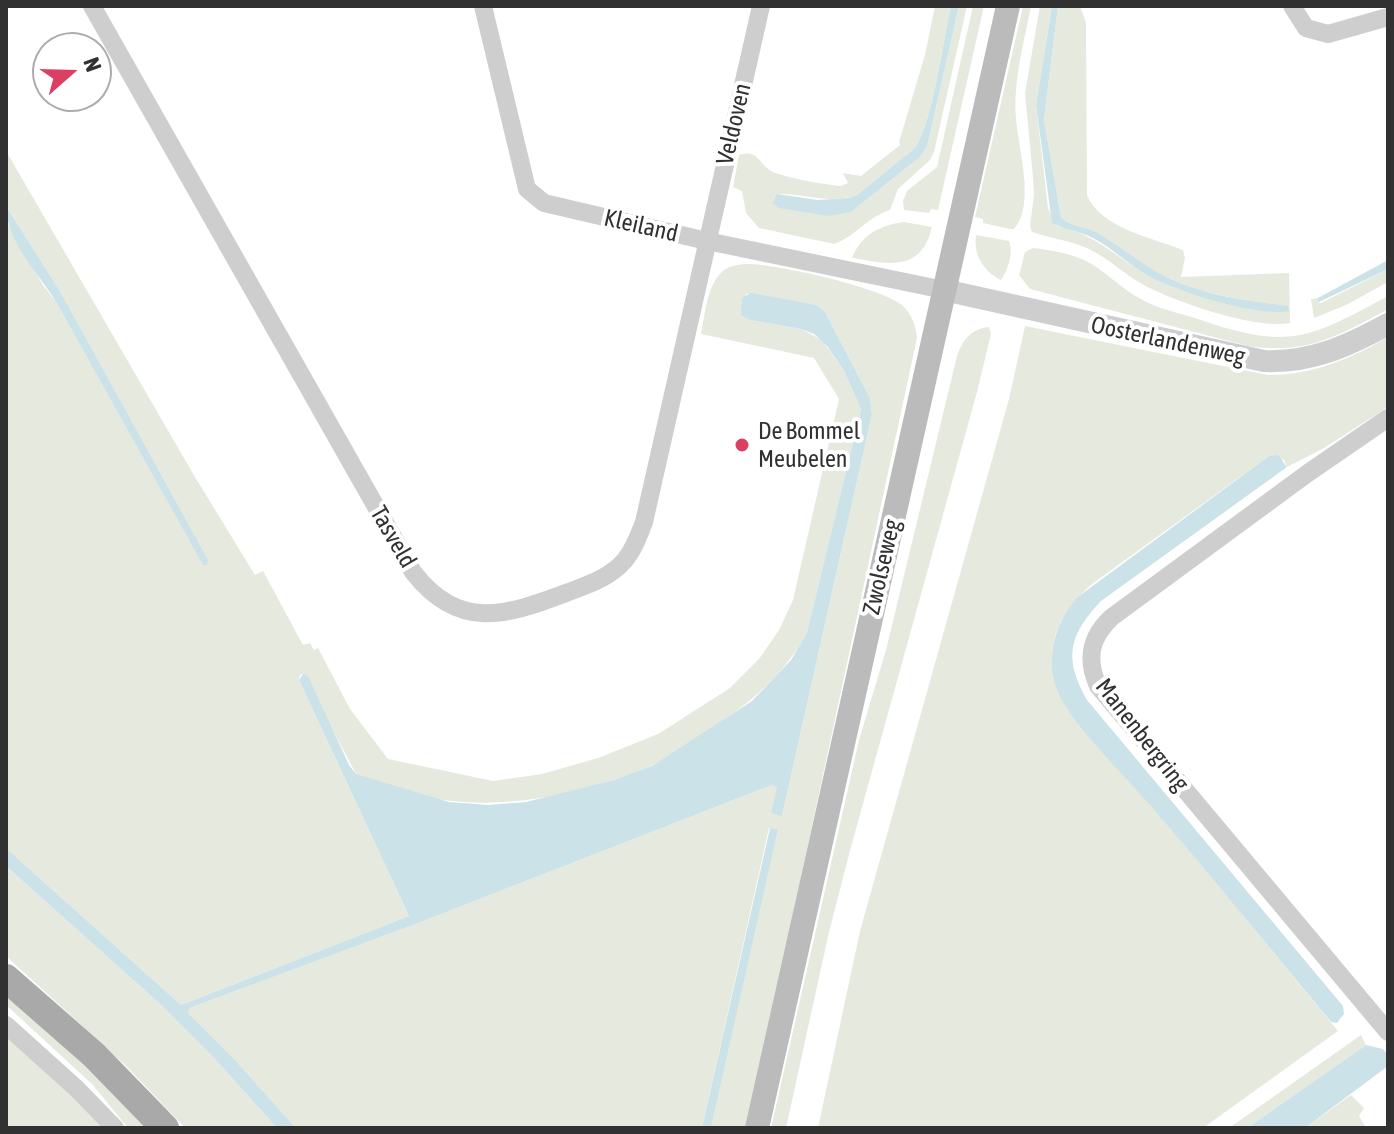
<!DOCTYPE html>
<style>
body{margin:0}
#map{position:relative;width:1394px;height:1134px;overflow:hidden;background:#fff;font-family:"Asap Condensed",sans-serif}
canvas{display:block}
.frame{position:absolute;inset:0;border:8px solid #313131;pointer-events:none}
.north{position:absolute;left:32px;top:32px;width:80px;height:80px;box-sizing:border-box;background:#fff;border:2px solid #adadad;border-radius:50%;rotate:70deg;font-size:22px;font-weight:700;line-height:32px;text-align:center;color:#313131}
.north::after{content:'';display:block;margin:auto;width:28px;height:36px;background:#db4062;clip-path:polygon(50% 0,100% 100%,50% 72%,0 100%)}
</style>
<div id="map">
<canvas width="1394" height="1134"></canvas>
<div class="frame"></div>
<div class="north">N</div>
</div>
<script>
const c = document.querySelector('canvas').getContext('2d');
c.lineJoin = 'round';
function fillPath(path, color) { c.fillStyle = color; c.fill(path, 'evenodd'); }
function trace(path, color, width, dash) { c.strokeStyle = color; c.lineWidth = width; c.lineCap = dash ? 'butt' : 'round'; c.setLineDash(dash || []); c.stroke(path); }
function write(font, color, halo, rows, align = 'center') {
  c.font = font + ' "Asap Condensed",sans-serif'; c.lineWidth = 8; c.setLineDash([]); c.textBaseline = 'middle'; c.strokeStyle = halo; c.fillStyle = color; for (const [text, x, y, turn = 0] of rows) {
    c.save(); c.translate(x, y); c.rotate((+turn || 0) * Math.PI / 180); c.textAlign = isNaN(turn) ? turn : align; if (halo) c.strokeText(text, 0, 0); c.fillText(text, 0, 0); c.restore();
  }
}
const green = new Path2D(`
 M935,6h16c-8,35 -18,115 -36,142l-58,47c-29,10 -52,-2 -80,-1l74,18 69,-55 7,-10 32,-141h8l-33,146 -4,8 -32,29 -8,21c-23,7 -35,27 -56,34l-75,-16 -13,-15 -4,-22 -9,-4 6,-32c19,-6 19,8 32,16 10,6 56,14 70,15l7,-3 -5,-10 18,3 39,-31 -1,-3 26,-87z
 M973,6h11l-46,204 -7,-1 -2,4 -25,-3 -1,-9 4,-10 30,-24z
 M1023,6h8c-7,37 -18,75 -15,112 2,30 20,86 -2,111h-4l-27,-6v-4l-8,-2z
 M1040,6h12l-16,99 12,103 9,18c41,9 58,31 92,50 38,20 82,28 124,36l2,-7c-41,-7 -87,-13 -124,-36 -17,-11 -33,-24 -51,-35 -12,-7 -30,-7 -39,-17l-17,-97 14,-114h22l6,17 1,172c13,33 66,43 96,55l2,8 -4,19 108,-4 1,50c-34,7 -118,-22 -148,-39 -18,-10 -33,-25 -51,-34 -19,-10 -40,-11 -59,-18l-2,-6 4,-31 -1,-17 -8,-85z
 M6,151l189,326 60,98 8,-4 40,74 7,-2 4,7 4,-2 32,61 38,50 105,22 49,-7 56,-16 60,-24 72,-46 29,-29 20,-29 14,-30 46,-201 -25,-41 -113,-24c4,-19 6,-50 22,-63 6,-5 16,-7 24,-7 30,0 132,23 155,41 10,9 14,21 15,33l-170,790h-36l66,-299 -8,-1 -67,300h-406l-61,-68 -47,-47v-5l225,-83 359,-140 5,3 5,28 90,-402 -2,-16 -45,-86 -8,-7 -71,-11 4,26 51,9 21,11 22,31 17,38 -54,225c-29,48 -62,73 -109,103 -15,10 -30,21 -47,29 -18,9 -38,14 -57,20 -81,23 -160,25 -238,-12l-53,-100 -3,1 -1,5 110,236 -228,89 -175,-157v-627l37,64 13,17 147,262 -145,-276 -52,-82z
 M904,222l28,5c-11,46 -44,37 -80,31 9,-23 28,-33 52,-36z
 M976,235l33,6c5,11 -1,29 -8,39 -17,-8 -28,-25 -25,-45z
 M1033,248c17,2 37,5 53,13 20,10 35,28 55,38 17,10 39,14 57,20 90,31 109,21 190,-23v13c-49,27 -82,46 -140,37l-218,-57 -11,-14 6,-23z
 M1388,269v13l-42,23 -32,13 -3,-19 7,-1 -1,5h4z
 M1025,326l243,49c45,0 82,-16 120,-38v70l-64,41 -37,19 -3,-7 -15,-4 -177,128c-40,35 -52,73 -26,122l128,150 144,175 -135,97h-385l42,-197 149,-532z
 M989,327l2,7 -14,58 -126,455 -22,85 -43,196h-15l88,-388 27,-90 71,-294c6,-16 13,-27 32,-29z
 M6,866l153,137 56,56 62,69h-92l-58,-61 -121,-111z
 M6,985l148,143h-26l-36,-44 -86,-79z
 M6,1029l99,99h-99z
 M1361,1035l5,10 -119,83h-18z
 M1351,1095l13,13 -5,8 7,12h-61z`);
const water = new Path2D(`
 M951,6h8l-32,141 -7,10 -69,55 -23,4 -49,-8 -6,-5 4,-9 41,6 30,-2 9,-3 58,-47c18,-27 28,-107 36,-142z
 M1052,6h6l-14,114 17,97c9,10 28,10 39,17 18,11 34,24 52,35 40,25 90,31 136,37l1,5c-29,7 -118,-21 -144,-37 -18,-11 -33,-26 -52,-36 -13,-7 -28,-8 -41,-15l-16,-118z
 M6,206l52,82 150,272 -1,5h-4l-147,-263c-17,-29 -50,-60 -50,-96z
 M1388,260v9l-71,34 1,-5z
 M751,293l66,12 8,7 45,86 2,16 -90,402 -11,-3 6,-25 -5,-3 -359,140 -224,83 -1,5 47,47 61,68h-19l-62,-69 -56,-56 -153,-137v-18l175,157 228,-89 -110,-236 4,-6 5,2 41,89 7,9 93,28 39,3 38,-3 88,-22 38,-14 100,-65 39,-41 16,-27 54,-224 -17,-38 -17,-25 -13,-12 -13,-5 -51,-9 -9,-5 1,-17z
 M1278,455l9,12 -186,134c-32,34 -38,57 -14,99l256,306 1,8 -7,9 -6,-1c-60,-72 -119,-145 -180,-216 -26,-30 -78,-80 -93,-114 -14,-34 -3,-71 21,-96l190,-140z
 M770,828l8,1 -67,299h-9z
 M1366,1045l17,4 5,6v11l-83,62h-58z`);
const minor = new Path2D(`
 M92,6l321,566c46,59 92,44 153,21 21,-8 44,-15 59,-33 9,-11 14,-25 19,-38l117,-516
 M483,6l44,183 17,14 163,38 237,49
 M1292,6l14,22 22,6 60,-17
 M1388,418l-80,55 -196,144c-22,20 -26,42 -14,69l290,346
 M6,1025l71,64 38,39`);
const tertiary = new Path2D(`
 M944,290l320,71c47,2 84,-15 124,-37`);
const secondary = new Path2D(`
 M757,1128l251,-1122`);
const primary = new Path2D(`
 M6,978l88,77 71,73`);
const markers = [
 [742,445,8,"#db4062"]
];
const streetNames = [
 ["Veldoven",734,124,-77],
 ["Kleiland",641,226,13],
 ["Oosterlandenweg",1168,341,12],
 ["Tasveld",393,537,60],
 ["Zwolseweg",882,567,-77],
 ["Manenbergring",1142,735,52]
];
const poiNames = [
 ["De Bommel",758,431],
 ["Meubelen",758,459]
];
fillPath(green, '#e6eade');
fillPath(water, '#cbe2e9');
trace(minor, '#cecece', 18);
trace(tertiary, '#cecece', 22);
trace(secondary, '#bbb', 24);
trace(primary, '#a9a9a9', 28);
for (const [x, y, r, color] of markers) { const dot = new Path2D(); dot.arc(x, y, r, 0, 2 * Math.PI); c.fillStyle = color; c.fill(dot); trace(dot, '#fff', 3); }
write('24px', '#313131', '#fff', streetNames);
write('24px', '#313131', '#fff', poiNames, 'left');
</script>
